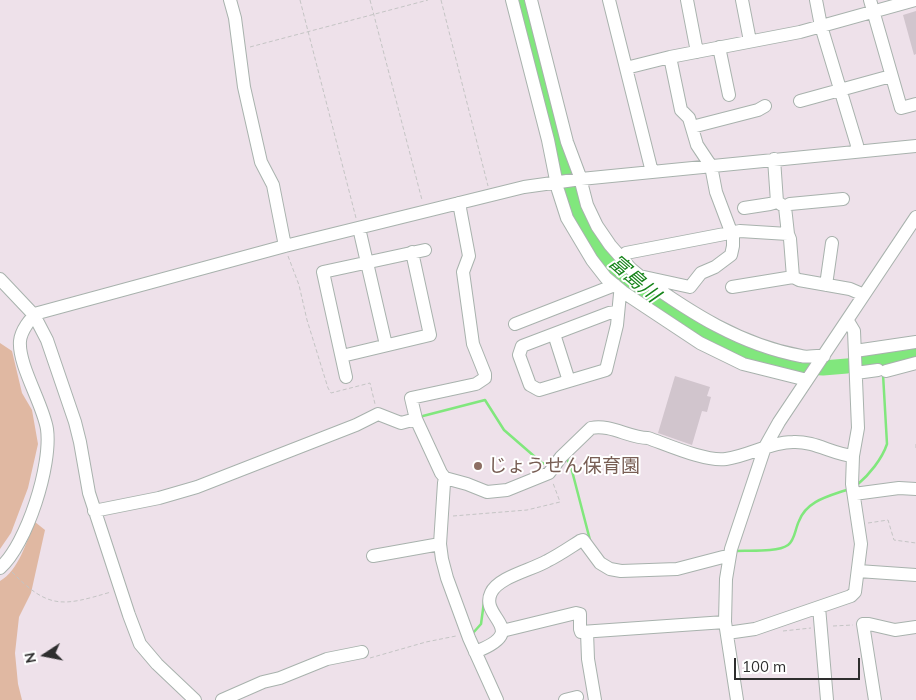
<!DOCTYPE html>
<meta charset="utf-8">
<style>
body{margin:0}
#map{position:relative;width:916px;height:700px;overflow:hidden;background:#eee1ea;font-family:Mulish,sans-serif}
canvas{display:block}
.north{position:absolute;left:20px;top:630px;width:50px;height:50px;-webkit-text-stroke:4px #fff;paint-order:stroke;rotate:259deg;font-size:14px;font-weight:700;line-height:20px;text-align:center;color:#2e2e2e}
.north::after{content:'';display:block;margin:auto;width:18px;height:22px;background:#2e2e2e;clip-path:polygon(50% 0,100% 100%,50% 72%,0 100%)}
.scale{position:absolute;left:734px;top:658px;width:126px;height:22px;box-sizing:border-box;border:2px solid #2e2e2e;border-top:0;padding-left:6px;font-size:15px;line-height:18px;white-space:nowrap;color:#2e2e2e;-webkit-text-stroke:4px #fff;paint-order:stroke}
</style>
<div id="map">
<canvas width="916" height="700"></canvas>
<div class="north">N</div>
<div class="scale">100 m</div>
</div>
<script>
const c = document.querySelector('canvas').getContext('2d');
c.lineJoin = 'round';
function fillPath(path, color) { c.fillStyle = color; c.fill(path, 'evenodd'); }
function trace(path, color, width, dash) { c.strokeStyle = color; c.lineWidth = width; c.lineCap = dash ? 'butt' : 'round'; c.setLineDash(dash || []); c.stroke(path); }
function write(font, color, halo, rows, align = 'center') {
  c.font = font + ' Mulish,"Noto Sans JP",sans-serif'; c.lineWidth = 4; c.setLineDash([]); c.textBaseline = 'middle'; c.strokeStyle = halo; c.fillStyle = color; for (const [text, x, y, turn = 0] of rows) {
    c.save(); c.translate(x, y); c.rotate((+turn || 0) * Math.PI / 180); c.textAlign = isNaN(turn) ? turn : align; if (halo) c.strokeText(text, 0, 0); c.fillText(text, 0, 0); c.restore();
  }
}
const green = new Path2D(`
 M0,343l12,8 10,42 10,17 6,34 -10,44 -17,45 -11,16z
 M35,522l10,8 -14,63 -12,24 -4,36 3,31 4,16h-22v-119c19,-11 26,-39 35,-59z`);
const stream = new Path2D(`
 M883,358v11
 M419,417l66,-17 19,30 38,33 5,1 7,-7
 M566,457l5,10 19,73
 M857,485c12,-10 25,-26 30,-41l-4,-70
 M734,551c13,-1 43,2 54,-6 7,-5 7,-16 11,-24 8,-21 31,-25 50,-32
 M473,633l8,-9 3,-22`);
const river = new Path2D(`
 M522,0l49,194 13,33 28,38 23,20 77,53 29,13 52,15 30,2 24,-2 69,-13`);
const building = new Path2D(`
 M916,11v43l-2,1 -11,-40z
 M675,376l35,11 -3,9 4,1 -4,15 -5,-1 -10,34 -34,-12z`);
const path = new Path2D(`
 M300,0l56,218
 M370,0l52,200
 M441,0l47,186
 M250,47l178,-47
 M288,256l11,29 8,35 21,68 3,5 39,-10 5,21
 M916,444v5
 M453,516l74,-6 33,-8 -7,-19
 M868,523l20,-3 6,20 22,3
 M12,572c37,38 51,34 99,20
 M833,626l20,-1
 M783,631l28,-3
 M370,658l56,-16 30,-6`);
const minor = new Path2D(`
 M230,0l5,18 9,69 17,75 12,23 12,61
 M512,0l36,140 10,50 9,28 25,42 14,18 17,14 77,51 43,21 64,16
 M531,0l36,142 12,32 8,31 10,21 13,19 21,24 11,9c49,35 99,67 159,78 7,2 15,-1 23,0
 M609,0l43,172
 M687,0l10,52
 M742,0l8,41
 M816,0l5,26 36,119 -1,6
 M870,0l31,108 15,-4
 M719,47l10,48
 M626,68l44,-11 130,-25 115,-32
 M800,101l91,-25
 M692,127l66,-17 7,-4
 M459,203l10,53 -6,16 10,72 12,30v4l-9,6 -65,14 5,21 25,54 4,5 22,6 20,8 20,-2 42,-17 12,-16 30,-29c20,-4 38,10 57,10 20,7 58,24 78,21 23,-3 44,-17 67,-17 22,-1 39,12 60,14
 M779,203l6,4 5,-3 53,-5
 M785,207l3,27 2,5 3,38 6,3 51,9 14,6
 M744,208l26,-4 7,-2 -3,-43
 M359,228l27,117
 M621,259l5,-6 114,-22 48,3
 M644,277l46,10 11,-14 14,-6 16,-12 2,-9v-9l-17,-45 -5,-26 -14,-21 -8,-27 -8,-8 -11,-53
 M0,279l34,36 13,25 28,82 5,20 9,51 40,122 11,29 17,20 38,36
 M826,285l6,-42
 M732,287l61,-10
 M515,324l100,-39
 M554,334l15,47 37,-11 11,-45 3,-31 3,-2
 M855,351l61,-9
 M342,356l88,-21 -18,-83
 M886,371l30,-8
 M856,373l22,-3
 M346,377l-23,-105 102,-22
 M569,381l-30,9 -9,-5 -11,-30 3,-9 87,-33 8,-1
 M445,478l-1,5 -4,61 2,15 5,19 22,60 28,62
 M854,494l45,-6 17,1
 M94,511l65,-13 38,-11 159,-62 22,-11 23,9 15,-4
 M373,556l67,-12
 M0,568c27,-24 52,-103 47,-139 -4,-25 -29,-64 -27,-88 1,-10 10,-23 18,-28l247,-67 239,-59 57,-8 335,-33
 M858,571l58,4
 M819,607l8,93
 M502,631l74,-18 4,1v15l1,3 144,-10
 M587,632l1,27 7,41
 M727,633l28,-4 96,-33 4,-4 6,-48 -9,-60 1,-28 5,-28 -4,-97 -6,-10
 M475,652c57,-22 4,-34 16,-59 7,-16 41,-23 56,-32 12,-6 22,-13 33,-20l3,-1 17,23 10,6 11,2 56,-2 46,-12 6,1
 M222,700l41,-18 17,-4 47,-19 35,-7
 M565,700l12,-3
 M737,700l-12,-78 1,-43 5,-30 34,-102 14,-25 137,-205
 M875,700l-12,-76h6l26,6 21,-3`);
const markers = [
 [478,466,5,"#8d6e63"]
];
const educationNames = [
 ["じょうせん保育園",488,466]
];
const waterNames = [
 ["富島川",634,279,41]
];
fillPath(green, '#e0b8a2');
trace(stream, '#81e77d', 2.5);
trace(river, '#81e77d', 15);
fillPath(building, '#d1c5cd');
trace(minor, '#a8b2ad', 14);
trace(path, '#c4c4c4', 1, [4, 2.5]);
trace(minor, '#fff', 12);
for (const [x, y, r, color] of markers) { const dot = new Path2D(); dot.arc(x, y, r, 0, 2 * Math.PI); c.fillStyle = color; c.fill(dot); trace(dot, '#fff', 2); }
write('19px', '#785e54', '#fff', educationNames, 'left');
write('italic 20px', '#16841a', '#fff', waterNames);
</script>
